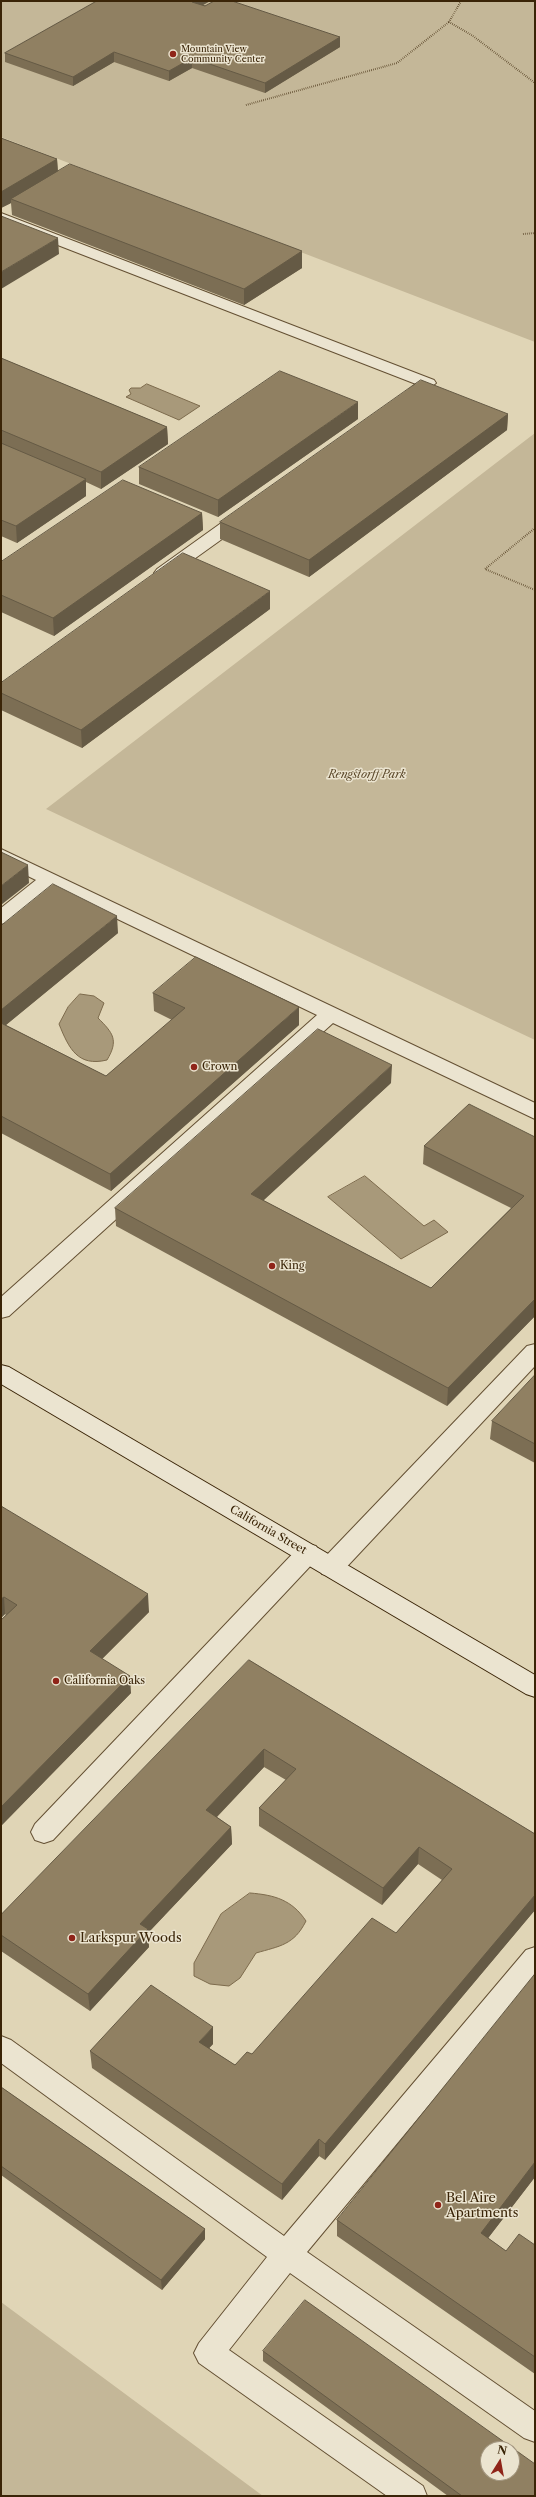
<!DOCTYPE html>
<style>
body{margin:0}
#map{position:relative;width:536px;height:2497px;overflow:hidden;background:#e0d5b6;font-family:"Libre Caslon Text",serif}
canvas{display:block}
.frame{position:absolute;inset:0;border:2px solid #3a2407;pointer-events:none}
.north{position:absolute;left:480px;top:2441px;width:40px;height:40px;box-sizing:border-box;background:#ebe4d0;border:1px solid #a49780;border-radius:50%;rotate:11deg;font-size:11px;font-weight:700;line-height:16px;text-align:center;color:#3a2407}
.north::after{content:'';display:block;margin:auto;width:14px;height:18px;background:#8f2418;clip-path:polygon(50% 0,100% 100%,50% 72%,0 100%)}
</style>
<div id="map">
<canvas width="536" height="2497"></canvas>
<div class="frame"></div>
<div class="north">N</div>
</div>
<script>
const c = document.querySelector('canvas').getContext('2d');
c.lineJoin = 'round';
function fillPath(path, color) { c.fillStyle = color; c.fill(path, 'evenodd'); }
function trace(path, color, width, dash) { c.strokeStyle = color; c.lineWidth = width; c.lineCap = dash ? 'butt' : 'round'; c.setLineDash(dash || []); c.stroke(path); }
function write(font, color, halo, rows, align = 'center') {
  c.font = font + ' "Libre Caslon Text",serif'; c.lineWidth = 3; c.setLineDash([]); c.textBaseline = 'middle'; c.strokeStyle = halo; c.fillStyle = color; for (const [text, x, y, turn = 0] of rows) {
    c.save(); c.translate(x, y); c.rotate((+turn || 0) * Math.PI / 180); c.textAlign = isNaN(turn) ? turn : align; if (halo) c.strokeText(text, 0, 0); c.fillText(text, 0, 0); c.restore();
  }
}
const green = new Path2D(`
 M1,1h534v341l-534,-205z
 M535,433v607l-489,-231z
 M1,2302l262,194h-262z`);
const water = new Path2D(`
 M147,384l53,22 -21,14 -53,-23 5,-3 -2,-4 2,-2h9z
 M80,994l14,2 10,7 -6,15c15,15 21,22 9,42 -29,7 -38,-11 -48,-36l9,-17z
 M365,1176l59,50 10,-6 14,12 -47,27 -73,-62z
 M250,1893c25,2 42,7 56,28 -12,24 -26,25 -50,32l-16,25 -11,8 -19,-2 -16,-8v-13l27,-49z`);
const path = new Path2D(`
 M461,1l-12,21 24,14 62,47
 M246,105l151,-42 52,-41
 M523,234l12,-1
 M535,528l-50,41 50,21`);
const service = new Path2D(`
 M1,213l433,167 2,3 -20,16h-12l-2,-3 14,-12 -415,-161z
 M244,510l6,1 3,4 -3,4 -81,58h-12l-3,-4 3,-4 81,-58z
 M1,849l534,254v16l-202,-96 -324,293 -8,2v-21l316,-282 -266,-128 -43,35 -7,2v-16l35,-28 -35,-17z
 M535,1344v22l-195,208 -9,2 -9,-2 -3,-7 3,-7 205,-214z
 M308,1544l8,2 4,7 -4,7 -263,280 -9,3 -9,-3 -4,-8 4,-8 265,-278z
 M535,1947v30l-228,275 228,159v31l-11,-4 -234,-165 -61,77 194,136 4,10h-40l-188,-133 -5,-10 5,-10 68,-86 -266,-194v-27l10,4 273,196 242,-286z`);
const secondary = new Path2D(`
 M1,1365l8,2 526,308v22l-9,-3 -525,-310z`);
const wall = new Path2D(`
 M97,1h113l-7,4 137,32v10l-75,46 -73,-25 -23,13 -55,-19 -41,24 -68,-24v-9z
 M1,138l56,21 1,13 244,79v17l-58,37 -232,-90 -1,-12 -10,5z
 M1,358l166,69 1,17 -67,45 -15,-7v14l-69,47 -16,-7z
 M508,414l-1,16 -198,147 -89,-38v-17z
 M358,419l-140,98 -79,-33v-17z
 M202,513l1,17 -149,106 -53,-24v-50z
 M270,609l-188,139 -81,-38v-27z
 M1,926l117,7 -112,92 100,51 66,-56 -18,-9 -1,-18 146,32 -188,166 -110,-58z
 M391,1083l-128,117 168,88 80,-80 -88,-44 1,-18 111,-9v179l-88,90 -331,-180 -1,-18z
 M535,1375v88l-45,-24 2,-18z
 M1,1506l148,106 -47,47 29,34 -130,133v-206l5,-5 -1,-1 -4,4z
 M249,1660l286,174v76l-210,250 -6,-4 -37,44 -190,-132 -2,-17 123,-7 -4,4 26,17 17,-11 144,-121 46,-53 -24,-16 -36,41 -123,-79v-18l27,-28 -22,-13 -47,50 14,10 1,17 -84,89 1,14 -59,64 -89,-60v-36z
 M535,1974v203l-47,61 18,13 29,-6v129l-198,-138v-16z
 M1,2087l204,142v10l-43,51 -161,-115z
 M263,2351l272,145h-87l-185,-135z`);
const shadedWall = new Path2D(`
 M193,1h17l-18,10v-9z
 M340,37v10l-75,46v-10z
 M114,52v10l-41,24v-9z
 M192,58v10l-23,13v-10z
 M57,159l1,16 -47,24v4l-10,5v-16z
 M58,238l1,16 -58,35v-17z
 M302,251v17l-58,37v-16z
 M358,402v17l-140,98v-17z
 M508,414l-1,16 -198,147v-17z
 M167,427l1,17 -67,45v-17z
 M86,479v17l-69,47 -1,-17z
 M202,513l1,17 -149,106 -1,-18z
 M270,591v18l-188,139 -1,-18z
 M1,614l1,16h-1z
 M28,865l1,18 -28,22v-19z
 M117,916l1,17 -117,96v-19z
 M299,1007v18l-188,166 -1,-17z
 M392,1065l-1,18 -140,129v-18z
 M535,1299v17l-88,90 1,-18z
 M148,1594l1,18 -57,57 -2,-18z
 M4,1597l1,17 -4,4v-19z
 M130,1676l1,17 -130,133v-19z
 M264,1749v18l-57,60 -1,-17z
 M231,1827l1,17 -84,89 1,14 -59,64 -2,-17 52,-70z
 M419,1847l-1,17 -36,41 1,-17z
 M535,1895v15l-210,250v-16z
 M213,2027v17l-13,14 -1,-16z
 M319,2139v17l-37,44v-16z
 M535,2162v15l-56,73 2,-17z
 M205,2229v10l-43,51 -1,-10z`);
const building = new Path2D(`
 M97,1h96l-1,1 13,4 9,-5h18l108,36 -75,46 -73,-25 -23,13 -55,-19 -41,25 -68,-24z
 M1,138l56,21 -56,33z
 M70,164l232,87 -58,38 -233,-90z
 M1,216l57,22 -57,34z
 M1,358l166,69 -66,45 -100,-42z
 M280,371l78,31 -140,98 -79,-33z
 M421,380l87,34 -199,146 -89,-38z
 M1,443l85,36 -70,47 -15,-6z
 M123,480l79,33 -149,105 -52,-23v-33z
 M183,553l87,38 -189,139 -80,-37v-10z
 M1,852l27,13 -27,21z
 M53,884l64,32 -116,94v-84z
 M196,957l103,50 -189,167 -109,-58v-93l105,53 79,-68 -32,-15z
 M318,1029l74,36 -141,129 180,94 93,-92 -100,-50 45,-42 66,33v162l-87,89 -333,-180z
 M535,1375v69l-43,-23z
 M1,1506l147,88 -58,57 40,25 -129,131v-187l16,-15 -13,-8 -3,2z
 M249,1660l286,174v61l-210,249 -6,-5 -37,45 -192,-133 61,-66 62,42 -14,15 36,23 12,-13 5,2 120,-136 24,15 56,-64 -33,-22 -36,41 -124,-80 37,-39 -32,-20 -58,61 25,17 -91,97 8,5 -60,65 -87,-59v-20z
 M535,1974v188l-54,71 25,18 13,-17 16,11v112l-198,-137z
 M1,2087l204,142 -44,51 -160,-114z
 M305,2300l230,164v32h-73l-199,-145zM488,2449h24v24h-24z`);
const markers = [
 [173,54,4,"#8f2418"],
 [194,1067,4,"#8f2418"],
 [272,1266,4,"#8f2418"],
 [56,1681,4,"#8f2418"],
 [72,1938,4,"#8f2418"],
 [438,2205,4,"#8f2418"]
];
const farPoinames = [
 ["Mountain View",181,49],
 ["Community Center",181,59]
];
const parkNames = [
 ["Rengstorff Park",367,775]
];
const poiNames = [
 ["Crown",202,1067],
 ["King",280,1266],
 ["California Oaks",64,1681]
];
const streetNames = [
 ["California Street",268,1530,30]
];
const nearPoinames = [
 ["Larkspur Woods",80,1938],
 ["Bel Aire",446,2198],
 ["Apartments",446,2213]
];
fillPath(green, '#c4b798');
fillPath(water, '#a8997a');
trace(water, '#7c6a4c', 1);
trace(service, '#645033', 2);
trace(secondary, '#3a2407', 2);
trace(path, '#3a2407', 2, [0.5, 1.5]);
fillPath(service, '#ebe4d0');
fillPath(secondary, '#ebe4d0');
fillPath(wall, '#7c6e54');
fillPath(shadedWall, '#655a45');
fillPath(building, '#908062');
trace(building, '#655a45', 1);
for (const [x, y, r, color] of markers) { const dot = new Path2D(); dot.arc(x, y, r, 0, 2 * Math.PI); c.fillStyle = color; c.fill(dot); trace(dot, '#ebe4d0', 1.5); }
write('9px', '#3a2407', '#ebe4d0', farPoinames, 'left');
write('italic 11px', '#5c492b', '#ebe4d0', parkNames);
write('11px', '#3a2407', '#ebe4d0', poiNames, 'left');
write('11px', '#3a2407', '#ebe4d0', streetNames);
write('13px', '#3a2407', '#ebe4d0', nearPoinames, 'left');
</script>
